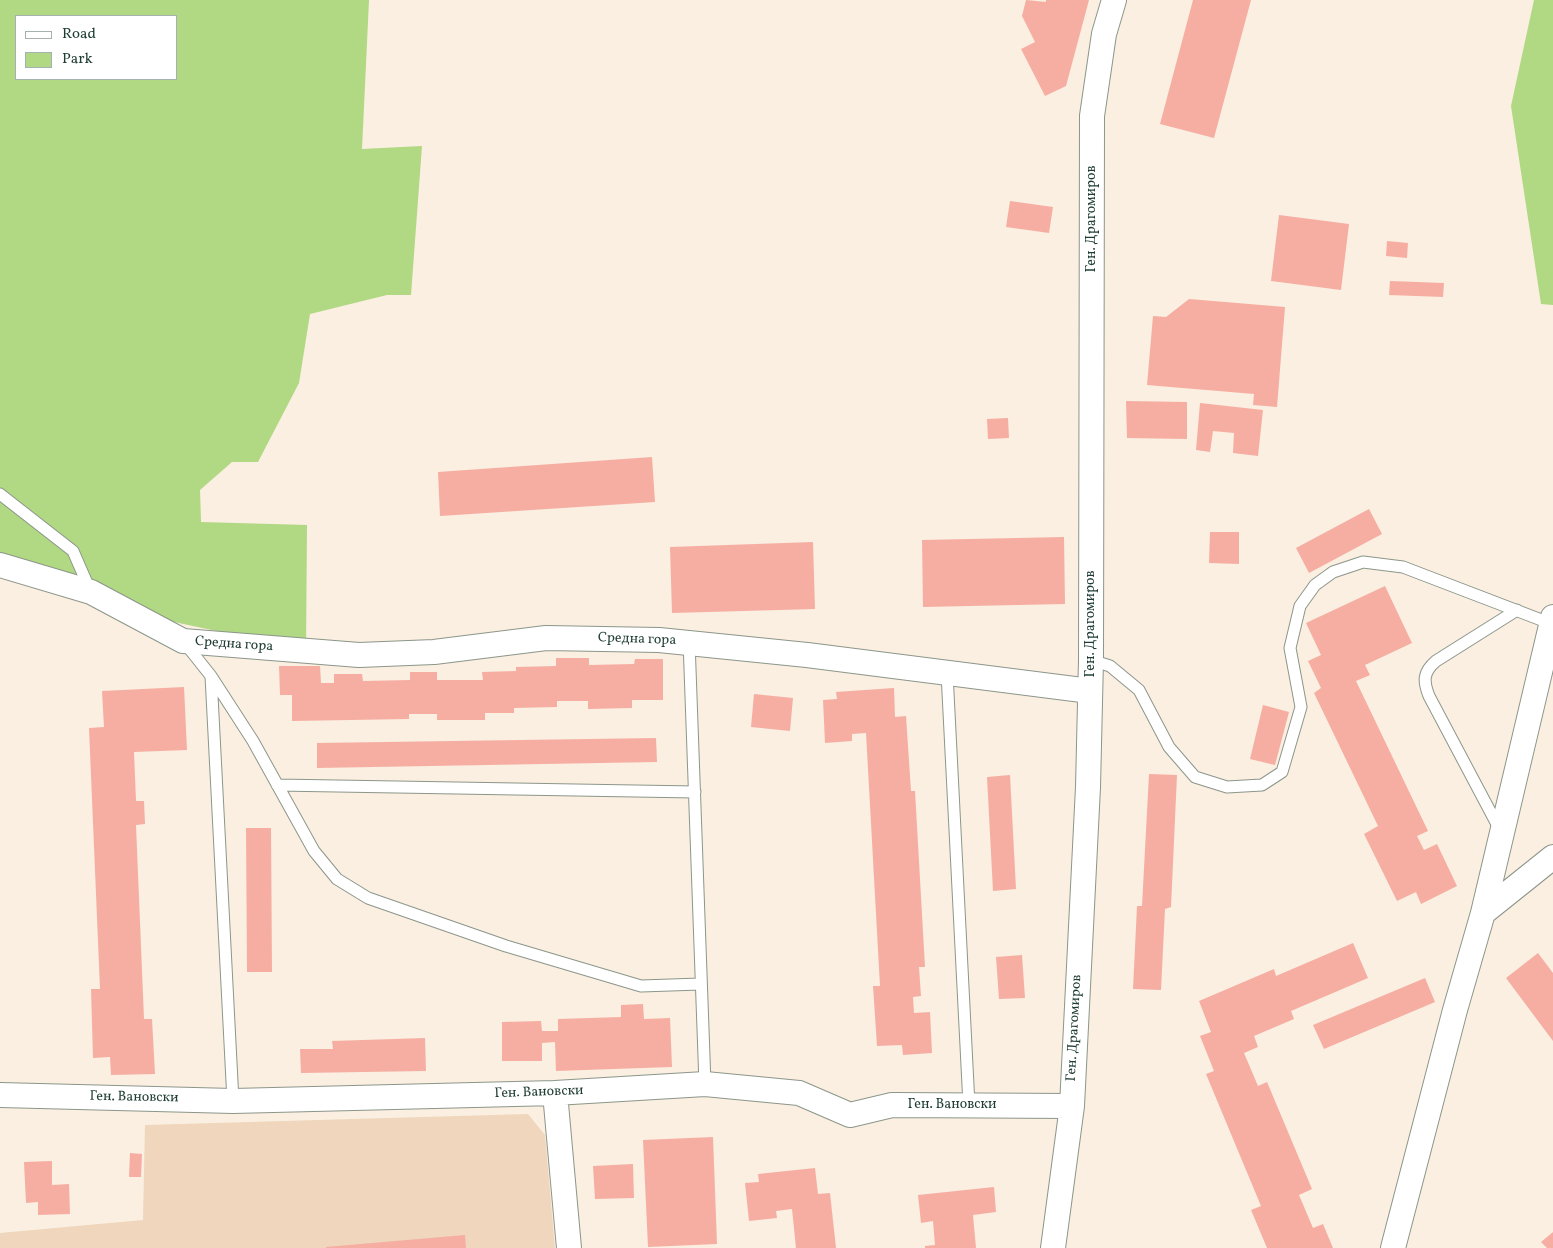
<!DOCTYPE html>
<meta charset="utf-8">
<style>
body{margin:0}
#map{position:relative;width:1553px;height:1248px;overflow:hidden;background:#faefe1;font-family:Vollkorn,serif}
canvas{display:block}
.legend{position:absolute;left:15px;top:15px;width:162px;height:65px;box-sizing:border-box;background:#fff;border:1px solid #a5b1ae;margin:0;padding:6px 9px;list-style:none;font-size:15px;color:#1f3d34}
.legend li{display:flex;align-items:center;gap:10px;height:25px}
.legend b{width:25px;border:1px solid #a5b1ae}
</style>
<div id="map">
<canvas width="1553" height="1248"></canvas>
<ul class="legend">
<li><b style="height:6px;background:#fff"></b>Road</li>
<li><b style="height:14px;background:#b1d882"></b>Park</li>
</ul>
</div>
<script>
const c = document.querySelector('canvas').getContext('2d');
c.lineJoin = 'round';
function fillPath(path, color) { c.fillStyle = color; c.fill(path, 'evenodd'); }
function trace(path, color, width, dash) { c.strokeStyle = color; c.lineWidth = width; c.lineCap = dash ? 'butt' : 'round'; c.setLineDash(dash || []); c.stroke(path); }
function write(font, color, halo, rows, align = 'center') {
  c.font = font + ' Vollkorn,serif'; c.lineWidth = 4.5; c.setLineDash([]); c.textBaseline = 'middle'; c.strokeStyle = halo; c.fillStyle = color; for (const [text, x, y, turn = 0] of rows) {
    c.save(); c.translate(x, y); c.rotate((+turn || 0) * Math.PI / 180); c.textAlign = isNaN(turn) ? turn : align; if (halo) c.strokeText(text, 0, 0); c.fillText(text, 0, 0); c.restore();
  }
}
const built = new Path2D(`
 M528,1114l17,21 10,113h-555v-15l143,-13 2,-95z`);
const green = new Path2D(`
 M0,0h369l-7,149 60,-3 -11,149h-24l-77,19 -11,69 -41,79h-26l-32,28 1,32 106,3 -1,125 -179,-38 -127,-47zM16,16h160v63h-160z
 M1534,0h19v305l-12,-1 -30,-198z`);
const building = new Path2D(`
 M1026,0l20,2v-2h43l-23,86 -21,10 -24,-47 14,-7 -13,-26z
 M1193,0h58l-37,138 -54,-14z
 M1010,201l43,6 -4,26 -43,-6z
 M1279,215l70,9 -8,66 -70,-9z
 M1387,241l21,2 -1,15 -21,-2z
 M1390,281l54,2 -1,14 -54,-2z
 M1189,299l96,8 -8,100 -24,-2 1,-11 -107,-9 6,-69 13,1z
 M1126,401l61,1v37l-60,-1z
 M1200,403l63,7 -5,46 -25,-3 1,-20 -21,-2 -3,21 -14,-2z
 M1008,418l1,20 -21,1 -1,-20z
 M652,457l3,45 -215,14 -2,-44z
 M1369,509l13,25 -73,39 -13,-25z
 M1210,532h29v32l-30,-1z
 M1064,537l1,67 -142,3 -1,-67z
 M813,542l2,67 -143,4 -2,-66z
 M1385,586l27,57 -47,22 5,10 -14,6 72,150 -11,5 7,14 13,-6 20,42 -36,18 -5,-12 -19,9 -33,-67 14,-8 -64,-133 7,-5 -13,-27 13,-6 -15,-32z
 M556,658h33v7l45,-1 1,-5h28v41h-31v8l-44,1v-8h-31v6l-43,1v5h-29v7h-48v-6h-28v5l-117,2v-26h-12l-1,-29h41l1,17h13v-9h28l1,7 47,-1v-8h27v8h46l-1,-8 34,-1v-4l40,-1z
 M184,687l3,63 -53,2 2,49h8l1,23 -9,1 8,194h8l3,55 -44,1 -1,-18 -17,1 -2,-69h9l-11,-261 15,-1 -2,-36z
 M894,688l1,29 11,-1 5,75h4l10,176h-6l2,29 -8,1 1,16 16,-1 2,41 -29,2 -1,-10 -25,1 -4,-60h7l-14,-253 -14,1v7l-27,2 -2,-43 14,-1 -1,-7z
 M754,694l39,4 -3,33 -39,-4z
 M1263,705l26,7 -14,53 -25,-6z
 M656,738l1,24 -340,6v-25z
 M1149,774l28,1 -6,132 -6,2 -4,81 -28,-1 4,-83h5z
 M1010,775l6,114 -23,2 -6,-114z
 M246,828h25l1,144h-25z
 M1353,943l15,35 -77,33 3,8 -40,17 4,11 -14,6 14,33 9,-4 45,107 -13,6 14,33 10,-4 10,24h-66l-16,-38 10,-4 -55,-132 8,-3 -14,-35 11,-4 -12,-31 75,-32 2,7z
 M1538,953l15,20v68l-47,-63z
 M1022,955l3,43 -26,1 -3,-42z
 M1425,978l10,24 -111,47 -11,-24z
 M643,1004l1,15 26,-1 2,49 -116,4 -1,-29 -13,1v18h-40v-39l39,-1 1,10h16v-12l63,-2v-12z
 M425,1038l1,33 -125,2 -1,-24h33l-1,-8z
 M713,1137l4,107 -69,3 -5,-107z
 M130,1153l12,1 -1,23h-12z
 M52,1161v24l17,-1 1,30 -32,1v-13l-12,1 -2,-41z
 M633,1164l1,34 -39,1 -2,-33z
 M815,1168l3,26 12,-1 6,55h-40l-4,-39 -16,2 1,7 -28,3 -4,-38 14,-1 -1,-8z
 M994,1187l2,25 -23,3 3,33h-51v-2l10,-1 -2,-24 -12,2 -3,-28z
 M1553,1232v16h-6l-6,-6z
 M465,1235l1,13h-140v-1z`);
const lane = new Path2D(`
 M0,494l73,57 17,39
 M689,641l16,443
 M184,642l27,34 22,425
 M1091,660l19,6 29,24 30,57 26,30 32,10 35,-2 20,-13 19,-65 -11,-59 10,-42 15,-21 18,-13 30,-10 40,5 149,57
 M947,673l22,432
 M211,676l42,65 61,110 23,28 31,19 138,48 135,40 59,-2
 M277,785l418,7
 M1500,830l-71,-134c-6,-15 -6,-24 7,-35l81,-51`);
const street = new Path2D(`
 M0,565l91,27 92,49 176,14 75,-3 112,-14 113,2 148,15 283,36
 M1483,913l70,-296
 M555,1093l14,155
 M0,1095l233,6 322,-8 150,-9 94,9 51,22 42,-10 180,1
 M1053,1248l19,-142 16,-319 3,-127 1,-544 12,-82 10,-34
 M1393,1248l62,-238 28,-97 70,-56`);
const streetNames = [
 ["Ген. Драгомиров",1092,219,-90],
 ["Ген. Драгомиров",1091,624,-90],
 ["Средна гора",637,640,2],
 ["Средна гора",234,645,4],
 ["Ген. Драгомиров",1075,1028,-87],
 ["Ген. Вановски",539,1093,-2],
 ["Ген. Вановски",134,1098,1],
 ["Ген. Вановски",952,1105]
];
fillPath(built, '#efd6bc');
fillPath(green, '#b1d882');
fillPath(building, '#f6aea2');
trace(lane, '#8c968a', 13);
trace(street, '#8c968a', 26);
trace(lane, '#fff', 11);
trace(street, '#fff', 24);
write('14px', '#1f3d34', '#fff', streetNames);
</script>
